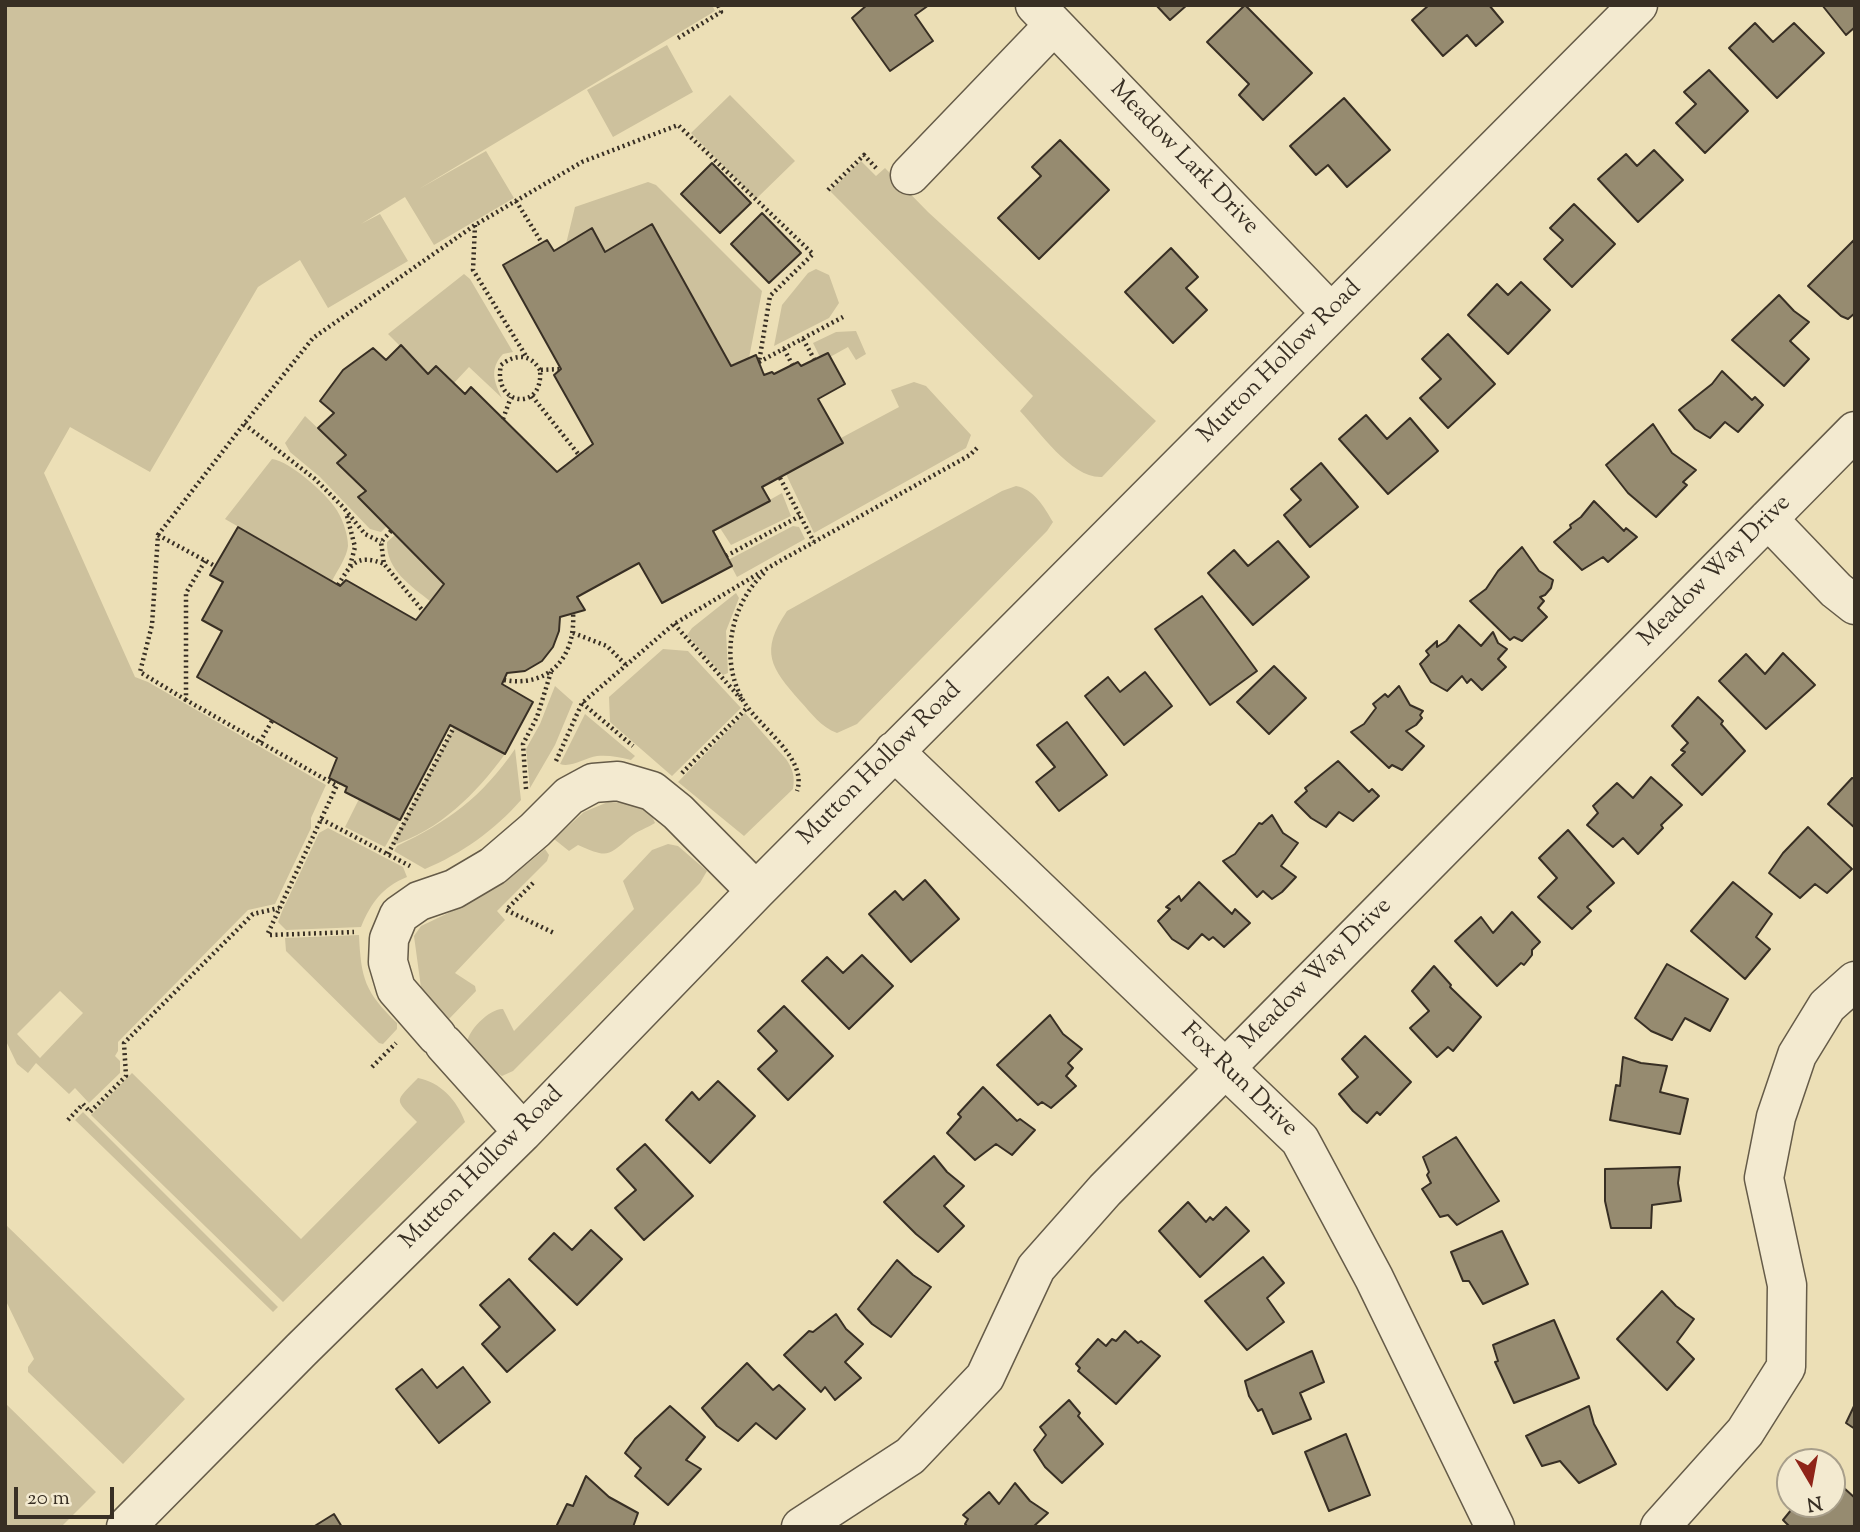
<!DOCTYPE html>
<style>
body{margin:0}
#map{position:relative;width:1860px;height:1532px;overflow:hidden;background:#ecdfb6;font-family:"Sorts Mill Goudy",serif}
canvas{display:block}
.frame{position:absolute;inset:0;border:7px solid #382f24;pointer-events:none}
.north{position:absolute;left:1776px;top:1448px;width:70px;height:70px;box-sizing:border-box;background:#f3ead0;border:2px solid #a89f8b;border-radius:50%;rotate:170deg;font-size:19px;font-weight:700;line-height:28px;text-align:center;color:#382f24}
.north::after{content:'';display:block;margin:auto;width:24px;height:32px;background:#8f2418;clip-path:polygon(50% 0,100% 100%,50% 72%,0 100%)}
.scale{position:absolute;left:14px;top:1487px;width:100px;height:32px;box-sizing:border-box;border:4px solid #382f24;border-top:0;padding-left:9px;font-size:21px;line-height:24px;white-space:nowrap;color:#382f24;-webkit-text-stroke:5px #f3ead0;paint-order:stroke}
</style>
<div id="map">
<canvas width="1860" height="1532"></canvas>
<div class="frame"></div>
<div class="north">N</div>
<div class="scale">20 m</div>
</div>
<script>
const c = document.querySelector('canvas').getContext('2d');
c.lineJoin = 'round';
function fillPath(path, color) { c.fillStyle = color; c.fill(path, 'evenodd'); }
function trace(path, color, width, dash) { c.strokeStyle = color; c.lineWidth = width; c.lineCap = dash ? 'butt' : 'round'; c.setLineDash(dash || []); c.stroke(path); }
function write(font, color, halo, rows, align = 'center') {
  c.font = font + ' "Sorts Mill Goudy",serif'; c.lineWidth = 5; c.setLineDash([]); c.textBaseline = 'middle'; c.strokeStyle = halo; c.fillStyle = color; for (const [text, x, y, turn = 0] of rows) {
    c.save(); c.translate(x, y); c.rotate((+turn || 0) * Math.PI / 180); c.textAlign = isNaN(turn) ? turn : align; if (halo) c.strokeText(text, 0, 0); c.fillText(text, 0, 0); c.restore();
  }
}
const green = new Path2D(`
 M5,5h707l3,6 -296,178 67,-38 28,47 -80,47 -29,-48 -44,27 19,-10 28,47 -80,47 -28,-48 -42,27 -108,185 -80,-45 -26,46 91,204 13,5 178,103 -15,33v10l-36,76 -27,6 -130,132v9l-3,5 5,5v12l-31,30 -14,-15 -6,6 -33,-31 -8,10 -11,-9 -12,-25zM60,991l23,22 -43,45 -23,-24z
 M667,45l26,47 -80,45 -26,-47z
 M730,95l65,66 -39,38 -65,-66z
 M861,161l15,15 9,-8 43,44 228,209 -54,56c-30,2 -63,-46 -82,-66l13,-15 -203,-205z
 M648,182l8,3 106,106 -13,67 -18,8 -79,-141 -47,27 -13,-24 -26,16 9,-37z
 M816,269l13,6 10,28 -10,15 -55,28 8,-41 26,-32z
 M464,274l6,5 43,73 -10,2c-14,15 -9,28 -1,44l-33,-31 -15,16 -17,-17 -9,8 -40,-40z
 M856,331l10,23 -10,6 -8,-13 -18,10 -3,-4 -7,4 -7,-14 23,-11z
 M914,382l12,4 45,49 -5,13 -152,85 -28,-59 57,-31 -2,-5 58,-31 -8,-17z
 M305,416l41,39 20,36 -8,6 29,29 -6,6 -11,-3 -50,-52 -30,-25 -5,-9z
 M272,459c18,2 59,38 67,55 5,9 9,22 9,32 -1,11 -11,25 -16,35l-107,-62z
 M1016,486c18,3 28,21 37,36l-6,9 -190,193 -20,9c-16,-6 -25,-19 -37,-32 -29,-33 -41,-49 -13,-90l215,-120z
 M782,493l9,23 -60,29 -11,-17z
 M793,526l6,1 6,12 -68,38 -9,-17z
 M395,535l49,49 -14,17c-19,-15 -44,-31 -43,-59z
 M736,593l3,5 -13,33 2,42 -5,2 -36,-40 5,-7z
 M663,649l25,2 53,57 -69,68 -62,-54 -1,-25z
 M555,686l18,16 -18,43 -25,43 -4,-39 14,-25z
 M745,713l41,46c7,10 9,18 7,30l-49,47 -66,-54z
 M585,714l50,42 -4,4c-12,-3 -22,-5 -34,-4 -12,2 -26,12 -37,8z
 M454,727l51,27c-29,40 -65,76 -114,92z
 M515,749l6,51c-26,30 -60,54 -96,69l-31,-18 3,-5c52,-25 84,-48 118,-97z
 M359,799l41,21 -15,27 -40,-20z
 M608,802c16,0 42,4 47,21 -8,5 -18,8 -25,14 -23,20 -22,21 -52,8l-9,6 -15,-12 30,-27z
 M328,828l75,39 4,10c-25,10 -36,26 -46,50l-75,3 -8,-8 5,-13 36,-76z
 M668,844l10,2 29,25 -7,12 -187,188 -11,5 -9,-6 -26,-26c0,-13 23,-36 36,-35l11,22 120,-122 -11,-28 29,-31z
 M545,849l4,6 -2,6 -50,50 8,9 -50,53 20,13 1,5 -28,29 -26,-25 -8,-59 7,-10c50,-23 82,-41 124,-77z
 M359,935c2,44 6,57 38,88v6l-14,15 -4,-1 -93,-92 -1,-13z
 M132,1073l169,166 116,-117c-23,-24 -23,-19 1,-44 22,4 39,22 47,44l-182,180 -192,-187z
 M83,1112l195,195 -5,5 -198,-192z
 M5,1224l180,175 -62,65 -95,-92v-5l6,-8 -29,-60z
 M5,1403l91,89 -35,35h-56z`);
const building = new Path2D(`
 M867,5h62l-14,10 18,26 -43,30 -38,-53z
 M1156,5h31l-17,15z
 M1245,5l67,68 -49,47 -24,-25 10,-11 -42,-42z
 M1429,5h60l14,17 -27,24 -9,-11 -24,21 -31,-36z
 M1822,5h33v22l-9,8z
 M1755,23l18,19 21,-19 30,30 -47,45 -48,-50z
 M1709,70l39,41 -43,42 -29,-30 20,-19 -12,-12z
 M1344,98l46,52 -43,37 -19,-22 -12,10 -26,-29z
 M1060,140l49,50 -70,69 -41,-41 43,-42 -9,-9z
 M1654,150l29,30 -45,42 -40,-43 28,-25 11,12z
 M712,163l39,40 -31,30 -39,-39z
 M1574,204l41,40 -43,43 -28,-28 19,-19 -13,-12z
 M762,213l39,40 -32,30 -38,-39z
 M652,224l79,142 25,-11 8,20 8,-3 2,2 24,-12 3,4 27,-13 17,31 -27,15 25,44 -81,44 8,14 -57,30 19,35 -70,37 -23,-40 -62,34 8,13 -25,7 -1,14 -6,16 -11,14 -17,10 -18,2 -5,11 31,18 -28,52 -55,-29 -50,95 -55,-28 2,-5 -18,-9 8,-20 -140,-81 25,-46 -20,-11 21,-38 -13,-7 28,-48 102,59 6,-6 70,40 28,-36 -86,-87 8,-6 -29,-28 9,-8 -28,-27 16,-15 -14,-12 23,-31 30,-22 13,12 15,-15 27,29 8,-8 29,28 6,-7 86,85 36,-28 -39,-69 7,-6 -58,-104 44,-25 7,11 38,-23 13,24z
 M1854,240l1,73 -7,6 -7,-3 -33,-30z
 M1171,248l27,29 -12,11 21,22 -34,33 -48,-51z
 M1521,282l29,28 -42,44 -40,-39 29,-31 11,11z
 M1779,295l15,16 15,11 -19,19 19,18 -25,27 -52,-46z
 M1448,334l47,50 -47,44 -28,-30 21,-19 -19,-20z
 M1722,371l30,29 3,-3 8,8 -25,27 -13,-10 -15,16 -15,-9 -16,-19 33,-26z
 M1366,415l21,24 23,-21 28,33 -50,43 -49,-55z
 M1653,424l19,29 24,17 -13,12 4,3 -31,32 -28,-24 -22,-28z
 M1321,463l37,44 -48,40 -26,-32 17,-15 -10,-11z
 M1594,501l30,30 2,-3 11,9 -29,25 -5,-5 -21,13 -28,-28 17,-14 -1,-3 11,-8z
 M1278,541l31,36 -56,48 -45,-52 26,-23 14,16z
 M1522,547l17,24 14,9 -2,8 -6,7 -5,2 4,4 -6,7 9,9 -25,24 -8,-4 -4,3 -40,-39 16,-12 12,-18z
 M1202,596l55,75 -47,34 -55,-76z
 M1459,625l22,21 12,-14 5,11 9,6 -9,10 8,8 -24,23 -11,-11 -4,4 -5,-7 -15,15 -16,-9 -11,-18 9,-9 -3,-4 11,-10v6l9,-6z
 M1783,653l32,32 -49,44 -47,-48 27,-27 19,20z
 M1274,666l32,32 -37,36 -32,-32z
 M1145,672l27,34 -48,39 -39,-49 23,-19 12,15z
 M1399,686l11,19 13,6 -3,4 2,3 -6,7 -10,6 18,15 -22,24 -10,-5 -3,3 -38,-36 13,-8 12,-16 -3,-4 12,-10 3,3z
 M1698,697l25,24 -2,3 24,27 -43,44 -30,-30 13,-13 -4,-2 7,-7 -16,-17z
 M1067,722l40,53 -48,36 -23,-29 19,-15 -18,-22z
 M1338,761l31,31 3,-3 7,7 -26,25 -14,-9 -13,15 -15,-9 -16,-16 12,-11 -2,-3z
 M1651,777l31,28 -21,20 2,3 -25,26 -15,-16 -10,9 -26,-22 11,-12 -5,-7 24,-23 16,15z
 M1852,778l3,1v49l-27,-24z
 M1272,815l11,18 15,10 -17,23 15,11 -14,15 -10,7 -9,-8 -6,6 -34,-36 12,-7 24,-31 3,1z
 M1808,827l44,42 -25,24 -12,-9 -15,14 -31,-25 14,-20z
 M1568,830l46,53 -27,24 4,4 -19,18 -34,-32 19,-19 -18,-20z
 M925,880l34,39 -48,43 -42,-48 26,-23 8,9z
 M1199,882l33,32 3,-5 15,14 -26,24 -11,-10 -4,3 -7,-6 -14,15 -16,-10 -14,-18 12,-12 -4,-2 13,-11 2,5z
 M1733,882l39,32 -16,23 14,12 -25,30 -54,-48z
 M1512,912l28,30 -8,8v5l-8,10 -3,-2 -24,23 -42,-45 26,-24 12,16z
 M862,955l31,31 -44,43 -47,-48 25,-24 16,16z
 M1667,964l61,35 -18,32 -25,-13 -13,22 -21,-9 -16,-13z
 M1434,966l17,19 -1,2 31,30 -28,34 -5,-4 -11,10 -27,-29 19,-17 -17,-20z
 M784,1006l49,50 -45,44 -30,-31 19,-18 -19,-20z
 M1050,1015l13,19 19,15 -14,14 5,5 -7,8 10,10 -25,22 -9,-6 -4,3 -41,-40z
 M1365,1036l46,46 -31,33 -3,-3 -10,11 -14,-12 -14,-17 19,-17 -16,-18z
 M1623,1057l18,6 26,3 -7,26 28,7 -8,35 -70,-14 6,-35 4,1z
 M718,1081l37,35 -45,47 -44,-43 26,-28 7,8z
 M983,1087l34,34 3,-2 15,11 -23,25 -16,-11 -21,16 -28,-27 14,-16 -3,-3z
 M1456,1137l43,64 -42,24 -9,-10 -8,2 -18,-28 9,-6 -4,-8 2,-3 -6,-15z
 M645,1144l48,52 -49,44 -29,-32 21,-18 -19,-21z
 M934,1156l13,16 17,14 -20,20 20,20 -26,26 -22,-18 -32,-32z
 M1680,1167l-2,16 3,18 -29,4 -1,23h-40l-6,-27v-32z
 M1188,1202l18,20 4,-5 3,3 13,-13 23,24 -49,46 -41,-46z
 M591,1230l31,29 -45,46 -48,-46 25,-26 18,17z
 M1502,1231l26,53 -45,20 -14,-23h-6l-12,-29z
 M1263,1257l21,26 -17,15 17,24 -37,28 -42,-49z
 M897,1260l16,15 18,12 -40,50 -19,-13 -14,-15z
 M509,1279l46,51 -48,42 -25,-28 18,-17 -20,-22z
 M1662,1291l14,15 18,13 -17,23 17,17 -27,31 -50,-51z
 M836,1314l10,15 17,15 -18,18 16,16 -26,22 -10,-13 -4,5 -37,-37 25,-24 4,1z
 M1554,1320l25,58 -65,25 -19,-41 3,-1 -5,-16z
 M1125,1331l13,12 3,-2 19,15 -44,48 -38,-33 2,-3 -4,-4 22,-25 8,7 6,-7 4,2z
 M1312,1351l12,31 -24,11 11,26 -38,15 -11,-25 -4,2 -9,-15 -4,-15z
 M747,1363l26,27 6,-5 26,24 -29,30 -20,-16 -18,18 -21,-15 -15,-18z
 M463,1367l27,35 -51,41 -43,-54 26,-20 15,19z
 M1069,1400l11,13 -2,3 25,28 -41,39 -17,-16 -11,-17 12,-15 -6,-8z
 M1855,1404v25l-9,-6z
 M670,1406l35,31 -19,23 15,9 -33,36 -33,-29 6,-8 -16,-15 10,-14z
 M1589,1406l5,18 22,40 -37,19 -19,-22 -18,5 -16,-30z
 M1346,1434l24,61 -41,16 -24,-59z
 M586,1476l23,21 29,16 -5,14h-77l11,-23 6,2z
 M1015,1483l15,18 18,12 -15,14h-65l-3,-3 3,-5 -5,-4 26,-23 10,12z
 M1844,1488l11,10v29h-65l-7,-7 13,-16h24l8,7 4,-10z
 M334,1514l8,13h-29z`);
const path = new Path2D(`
 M678,38l43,-26 -3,-7
 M828,190l36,-35 12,13
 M516,201l26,42
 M475,225l-2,45 53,86
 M803,339l11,20
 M784,349l8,15
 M759,362l84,-45
 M540,370c-10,-17 -25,-16 -39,-5 -9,41 43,48 39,5l21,-1
 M532,396l47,59
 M503,419l8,-22
 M244,424l71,55 28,28 22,27 16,8
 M780,478l34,64
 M347,516l8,31 -5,19
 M391,531l-10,11 3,22 39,47
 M158,535l57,31
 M726,556l74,-40
 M205,561l-19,32v107l151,86
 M764,573c-34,32 -45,88 -20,129 16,26 64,56 53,89
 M338,585c13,-21 19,-32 46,-21
 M674,624l68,76
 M573,633l34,13 19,19
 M504,680c45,8 72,-23 69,-67
 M186,700l-46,-28 12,-47 6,-90 86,-111 69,-86 162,-113 107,-63 96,-37 135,129 -43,42 -11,66
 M582,703l51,43
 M260,742l12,-21
 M556,761l26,-58 92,-79 104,-62 192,-107 9,-9
 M682,773l66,-66
 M526,789l-3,-45 14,-27 14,-45
 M321,819l89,47
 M388,854l66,-127
 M533,883l-27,27 48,23
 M268,933l70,-150
 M270,935l84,-3
 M372,1067l24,-24
 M68,1120l15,-16 7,8 36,-36 -2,-33 129,-129 26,-6`);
const minor = new Path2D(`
 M1035,5l296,308
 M910,175l144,-150
 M1768,519l68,71 19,15
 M894,751l406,389 74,138 121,249
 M437,1036l-41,-47 -8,-27 1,-23 10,-24 20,-14 35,-12 39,-23 42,-36 34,-34 24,-13 25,-2 34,10 26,21 78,79
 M444,1044l79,88
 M126,1527l175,-177 222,-218 233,-241 882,-886
 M801,1527l109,-71 75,-79 51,-109 69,-78 750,-759
 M1660,1527l85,-95 41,-65 1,-82 -23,-107 12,-61 21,-62 30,-49 28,-25`);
const streetNames = [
 ["Meadow Lark Drive",1183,159,46],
 ["Mutton Hollow Road",1281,363,-45],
 ["Meadow Way Drive",1716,572,-45],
 ["Mutton Hollow Road",881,765,-45],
 ["Meadow Way Drive",1317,975,-45],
 ["Fox Run Drive",1238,1081,44],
 ["Mutton Hollow Road",483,1169,-45]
];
fillPath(green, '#cdc19d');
fillPath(building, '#968b70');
trace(building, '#382f24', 2);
trace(minor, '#655b48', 41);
trace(path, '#382f24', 4.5, [2, 3.5]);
trace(minor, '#f3ead0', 38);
write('24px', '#382f24', '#f3ead0', streetNames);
</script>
